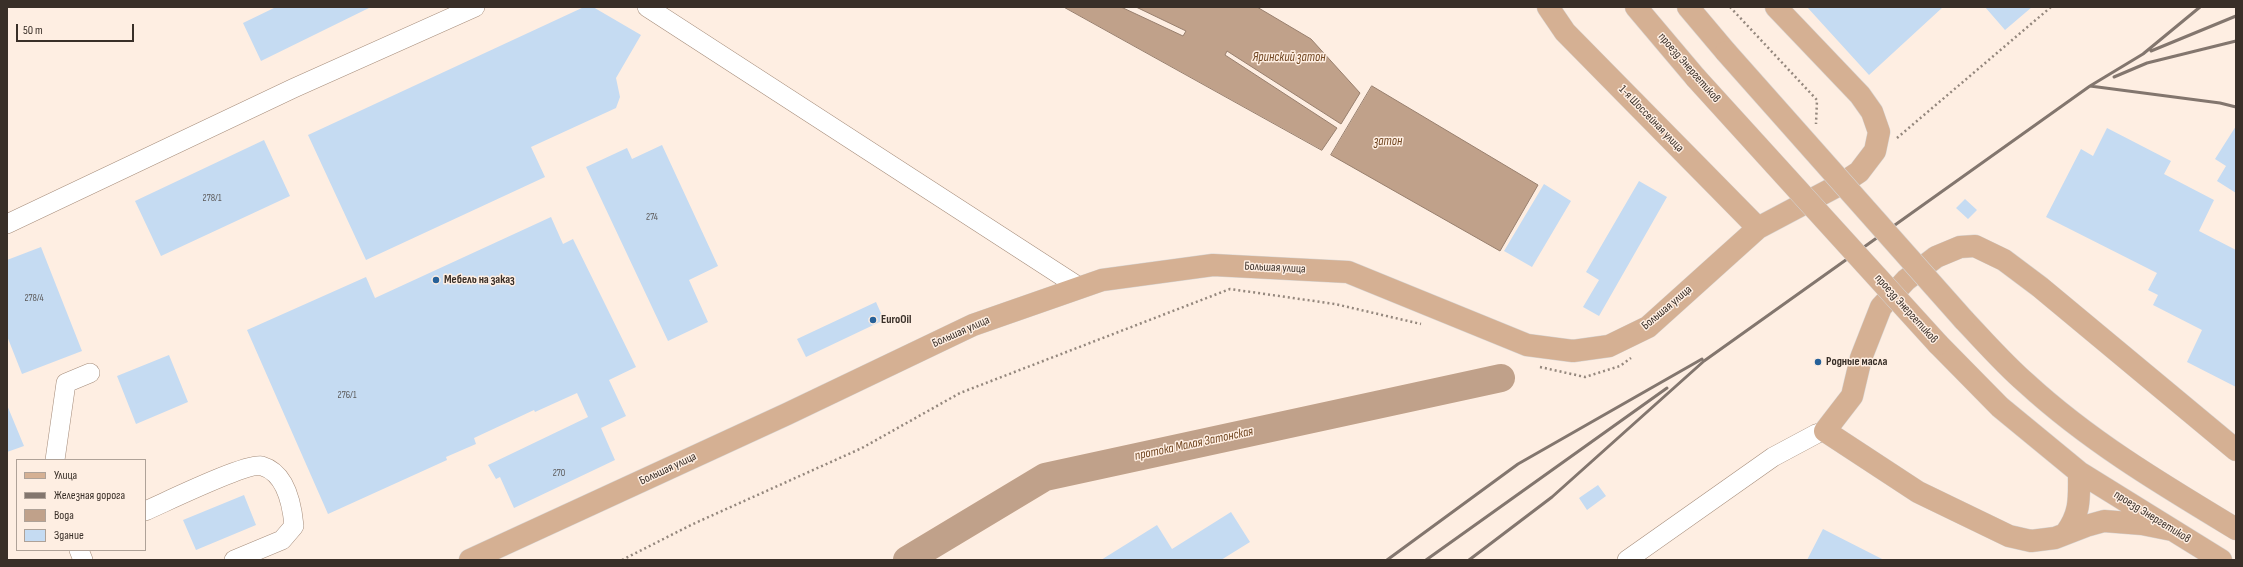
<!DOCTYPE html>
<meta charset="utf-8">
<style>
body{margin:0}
#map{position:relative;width:2243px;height:567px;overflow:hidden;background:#feeee2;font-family:"Sofia Sans Condensed",sans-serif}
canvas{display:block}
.frame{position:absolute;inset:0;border:8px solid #392f28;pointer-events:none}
.legend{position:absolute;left:16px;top:459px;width:130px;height:92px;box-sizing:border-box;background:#feeee2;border:1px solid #afa298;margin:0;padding:5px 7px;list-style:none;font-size:12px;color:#392f28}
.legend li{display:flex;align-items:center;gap:8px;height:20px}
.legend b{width:20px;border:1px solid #afa298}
.scale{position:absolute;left:16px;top:24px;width:118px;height:18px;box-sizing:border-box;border:2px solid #392f28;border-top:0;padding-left:5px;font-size:12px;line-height:14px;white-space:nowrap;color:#392f28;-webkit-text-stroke:3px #feeee2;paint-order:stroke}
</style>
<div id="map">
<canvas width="2243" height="567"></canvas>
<div class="frame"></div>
<ul class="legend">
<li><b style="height:5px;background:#d5b093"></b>Улица</li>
<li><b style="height:5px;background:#83766e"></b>Железная дорога</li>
<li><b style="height:11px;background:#c0a18a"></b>Вода</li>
<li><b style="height:11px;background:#c5dbf2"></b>Здание</li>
</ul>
<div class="scale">50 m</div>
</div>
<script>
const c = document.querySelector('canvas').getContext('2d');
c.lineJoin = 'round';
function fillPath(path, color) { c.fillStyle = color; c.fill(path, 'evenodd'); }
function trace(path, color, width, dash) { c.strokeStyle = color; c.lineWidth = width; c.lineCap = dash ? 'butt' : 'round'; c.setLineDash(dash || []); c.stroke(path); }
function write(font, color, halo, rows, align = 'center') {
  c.font = font + ' "Sofia Sans Condensed",sans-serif'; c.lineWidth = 3; c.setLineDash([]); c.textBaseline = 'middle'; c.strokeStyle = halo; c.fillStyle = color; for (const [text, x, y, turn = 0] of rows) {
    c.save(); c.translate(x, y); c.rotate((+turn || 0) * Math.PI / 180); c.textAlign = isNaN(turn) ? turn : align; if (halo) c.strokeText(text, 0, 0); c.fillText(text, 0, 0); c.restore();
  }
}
const water = new Path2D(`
 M1064,7h57l62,29 3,-5 -50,-24h121l54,32 49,54 -19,31 -114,-73 -2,4 112,73 -15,22z
 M1372,86l166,99 -38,66 -169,-96z`);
const river = new Path2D(`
 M907,560l138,-83 456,-99`);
const building = new Path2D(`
 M276,7h95l-110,54 -18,-38z
 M584,7h9l48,28 -25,43 4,19 -4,11 -85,39 14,30 -179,83 -58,-125z
 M1807,7h136l-74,68z
 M1985,7h47l-27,23z
 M2236,126v67l-19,-12 9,-15 -11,-7z
 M2107,128l64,33 -7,13 50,26 -15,31 37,19v137l-49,-25 15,-32 -49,-25 5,-10 -10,-5 9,-17 -111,-56 35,-68 12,7z
 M264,140l26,56 -129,60 -26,-55z
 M662,145l56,121 -29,14 19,42 -40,19 -82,-174 41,-19 5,11z
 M1639,181l28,16 -68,119 -16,-9 16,-27 -13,-8z
 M1544,184l27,17 -39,66 -28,-16z
 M1965,199l12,11 -9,9 -12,-11z
 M551,217l12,27 10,-5 63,128 -27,13 17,36 -25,12 14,32 -101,48 -14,-31 -4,2 -8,-14 100,-48 -11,-24 -42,19 -1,-2 -60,28 2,6 -30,13 1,3 -119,54 -81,-184 119,-53 9,21z
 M41,247l41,104 -60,23 -15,-38v-76z
 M876,302l8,18 -78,37 -9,-18z
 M169,355l19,47 -52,22 -19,-48z
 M7,405l17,41 -17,6z
 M1598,485l8,11 -19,14 -8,-12z
 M244,495l12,30 -60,25 -13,-30z
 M1231,512l19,30 -29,18h-120l56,-35 15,24z
 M1823,529l61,31h-77z`);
const path = new Path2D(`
 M1730,7l87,93 -1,24
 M1897,138l154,-131
 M1540,367l45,10 35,-11 11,-8
 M622,560l71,-36 169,-76 98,-55 270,-104 105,15 86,20`);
const minor = new Path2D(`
 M647,7l432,280
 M7,224l287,-136 181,-81
 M55,460l11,-77 24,-10
 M145,511c19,-8 102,-49 117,-45 24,7 30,38 32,60l-12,14 -48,20
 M79,550l4,10
 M1627,560l146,-103 43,-23 9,-3`);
const major = new Path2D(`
 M1548,7l17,25 193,196
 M1636,7l60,71
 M1688,7l38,45
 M1964,320c20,21 40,44 62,63 63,58 137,102 210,146
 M1938,344l62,63 79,65 142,88
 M2172,530l-30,-6 -38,-3 -18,5 -31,12 -24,3 -22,-5 -91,-44 -93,-61 27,-35 9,-38 20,-51 25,-27 30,-23 24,-10 15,-1 29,14 36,27 196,163
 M2066,533c15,-21 13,-35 13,-61
 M470,560l317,-146 186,-89 129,-45 111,-15 135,7 179,73 46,6 36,-5 39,-19 110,-99 83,-44 18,-12 16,-21 4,-19 -7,-20 -12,-17 -84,-88`);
const rail = new Path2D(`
 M2151,51l85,-35
 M2114,77l33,-14 89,-22
 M2090,86l130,17 16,4
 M1387,560l131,-96 184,-105
 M1426,560l241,-172
 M1469,560l83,-63 152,-136 386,-275 53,-32 57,-47`);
const majorBridge = new Path2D(`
 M1726,52l238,268
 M1696,78l242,266`);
const markers = [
 [436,280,4,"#276199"],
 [873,320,4,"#276199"],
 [1818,362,4,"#276199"]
];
const numberNames = [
 ["278/1",212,198],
 ["274",652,217],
 ["278/4",34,298],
 ["276/1",347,395],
 ["270",559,473]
];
const streetNames = [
 ["проезд Энергетиков",1689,68,49],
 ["1-я Шоссейная улица",1651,119,46],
 ["Большая улица",1275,268,3],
 ["Большая улица",1667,308,-40],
 ["проезд Энергетиков",1906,309,48],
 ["Большая улица",961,332,-24],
 ["Большая улица",668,469,-25],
 ["проезд Энергетиков",2152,517,32]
];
const poiNames = [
 ["Мебель на заказ",444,280],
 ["EuroOil",881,320],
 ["Родные масла",1826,362]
];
const waterNames = [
 ["Яринский затон",1289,58],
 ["затон",1388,142],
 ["протока Малая Затонская",1194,444,-12]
];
fillPath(water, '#c0a18a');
trace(water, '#987f6d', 1);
trace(river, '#c0a18a', 28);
fillPath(building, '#c5dbf2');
trace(minor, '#a58c7a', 20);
trace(major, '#d7d5d4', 23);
trace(path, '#94877d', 2.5, [2, 3]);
trace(minor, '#fff', 19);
trace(major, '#d5b093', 22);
trace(rail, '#83766e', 3);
trace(majorBridge, '#d7d5d4', 23, []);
trace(majorBridge, '#d5b093', 22);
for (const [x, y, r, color] of markers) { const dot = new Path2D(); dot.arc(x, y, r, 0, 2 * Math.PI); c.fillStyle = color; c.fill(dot); trace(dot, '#feeee2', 1.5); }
write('10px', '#5c5a5a', null, numberNames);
write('12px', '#392f28', '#feeee2', streetNames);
write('bold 12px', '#392f28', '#feeee2', poiNames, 'left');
write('italic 13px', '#724722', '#feeee2', waterNames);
</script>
